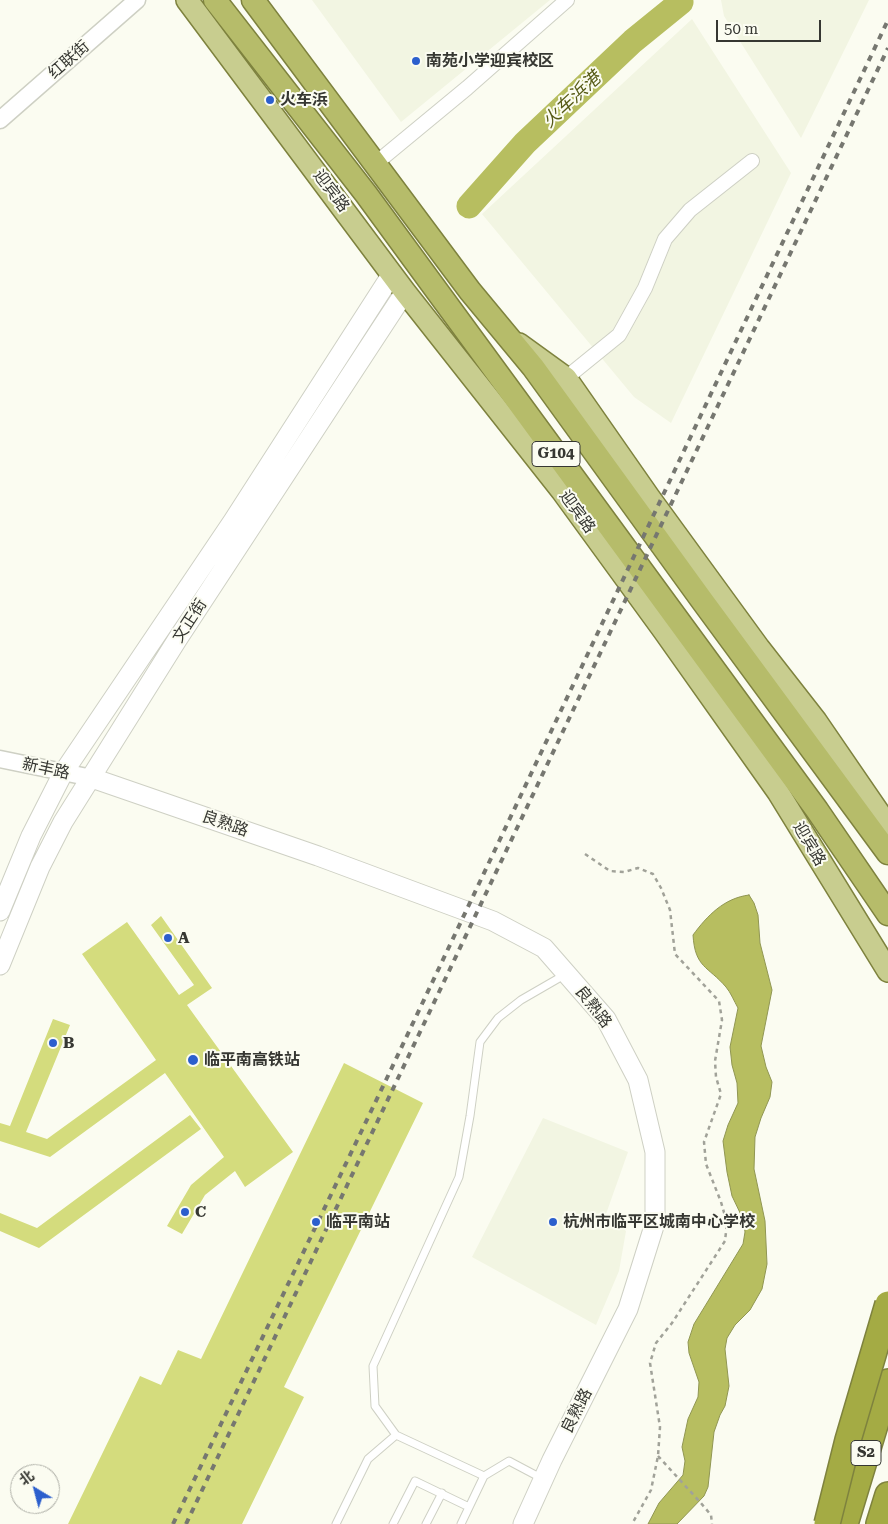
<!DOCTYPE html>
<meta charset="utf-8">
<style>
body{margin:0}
#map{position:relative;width:888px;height:1524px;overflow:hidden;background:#fbfcf1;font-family:"Roboto Serif","Noto Sans SC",serif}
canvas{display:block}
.north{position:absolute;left:10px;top:1464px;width:50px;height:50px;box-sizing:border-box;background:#fbfcf1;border:1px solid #acada5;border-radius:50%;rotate:323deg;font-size:14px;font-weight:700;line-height:20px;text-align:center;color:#363732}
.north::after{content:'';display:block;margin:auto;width:18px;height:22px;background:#2c5fcd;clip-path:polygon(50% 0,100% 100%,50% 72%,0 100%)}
.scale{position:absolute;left:716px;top:20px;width:105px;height:22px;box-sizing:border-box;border:2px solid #363732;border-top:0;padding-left:6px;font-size:15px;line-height:18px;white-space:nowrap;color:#363732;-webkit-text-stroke:4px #fbfcf1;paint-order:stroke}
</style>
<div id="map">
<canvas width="888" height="1524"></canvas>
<div class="north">北</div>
<div class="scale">50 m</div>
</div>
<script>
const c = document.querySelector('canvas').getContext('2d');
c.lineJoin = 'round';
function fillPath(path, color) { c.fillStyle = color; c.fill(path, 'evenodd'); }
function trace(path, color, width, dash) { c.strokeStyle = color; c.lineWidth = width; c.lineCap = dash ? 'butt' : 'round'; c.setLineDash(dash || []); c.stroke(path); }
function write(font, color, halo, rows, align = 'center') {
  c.font = font + ' "Roboto Serif","Noto Sans SC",serif'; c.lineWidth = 4; c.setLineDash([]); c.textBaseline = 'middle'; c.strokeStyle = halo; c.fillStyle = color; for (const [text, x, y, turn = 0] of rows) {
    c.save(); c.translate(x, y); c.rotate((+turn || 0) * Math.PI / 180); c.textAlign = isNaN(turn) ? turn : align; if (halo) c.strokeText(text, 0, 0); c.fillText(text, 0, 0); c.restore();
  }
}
const built = new Path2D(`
 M312,0h238l-149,122z
 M721,0h148l-68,138 -77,-122z
 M692,19l99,154 -120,250 -37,-26 -152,-183z
 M543,1118l85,34 -22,62 20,17 -7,40 -23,54 -124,-68z`);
const water = new Path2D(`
 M749,895l5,8 4,12 2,28 12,47 -11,56 5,21 6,15 -2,15 -9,21 -6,19 -1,32 11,52 2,43 -5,25 -12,21 -15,15 -8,13 -2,11 4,37 -4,20 -5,9 -6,17 -6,55 -4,9 -27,28h-29l11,-21 24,-28 2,-14 -3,-14 6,-28 10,-22 1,-15 -10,-29 -1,-11 6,-18 49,-80 2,-12 -2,-13 -11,-23 -5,-24 -4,-31 5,-16 10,-22 -1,-20 -5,-18 -2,-18 8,-39c-4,-7 -7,-15 -12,-21 -18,-21 -31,-19 -33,-52 14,-19 31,-37 56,-40z`);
const river = new Path2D(`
 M469,206l56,-63 108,-102 48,-39 -1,-2`);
const building = new Path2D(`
 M161,916l51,72 -25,17 106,147 -48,35 -10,-16 -30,24 -23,39 -15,-8 24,-41 33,-28 -59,-84 -115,84 -50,-16v-18l10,3 43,-107 17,6 -44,107 21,7 109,-79 -74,-106 45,-32 52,73 15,-10 -43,-60z
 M344,1063l79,40 -139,284 20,10 -62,127h-174l72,-148 21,9 17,-35 23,9z
 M190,1115l11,14 -162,119 -39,-17v-18l37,15z`);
const path = new Path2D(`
 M585,854l25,17 14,1 14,-4 15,6 8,14 9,22 5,44 44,47 3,19 -7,41 1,16 5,17 -17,48 2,22 15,38 6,21 -2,18 -53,82 -16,20 -6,20 10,64 -2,29 -7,34 -19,34
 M658,1456l42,46 11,13 1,9`);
const service = new Path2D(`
 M484,1476l-88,-41 -21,-29 -2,-40 86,-189 11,-61 10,-74 18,-24 23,-18 45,-26
 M336,1524l32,-65 28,-24
 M393,1524l22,-43 54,26
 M426,1524l16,-31
 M461,1524l23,-48 25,-15 34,18`);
const minor = new Path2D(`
 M375,164l92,-76 100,-88
 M566,378l53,-43 26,-47 20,-49 25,-29 62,-49`);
const tertiary = new Path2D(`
 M0,120l137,-120
 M0,759l92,19`);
const secondary = new Path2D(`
 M92,778l226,78 175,65 51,27 62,71 32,61 17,72v71l-27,86 -76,151 -29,64
 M0,911l31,-75 32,-63 170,-252 159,-247
 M0,965l40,-98 23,-45 114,-182 228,-348`);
const primary = new Path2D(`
 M187,0l218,292 157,199 102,140 114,161 110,179
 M519,344l47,34 83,119 110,151 57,73 72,105`);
const trunk = new Path2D(`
 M215,0l151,194 451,616 71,104
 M253,0l217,291 63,76 168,232 187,254`);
const motorway = new Path2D(`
 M845,1524l43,-142
 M879,1524l9,-29`);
const rail = new Path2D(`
 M173,1524l213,-444 502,-1060
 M186,1524l702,-1476`);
const motorwayBridge = new Path2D(`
 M827,1524l21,-84 40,-136`);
const markers = [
 [416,61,5,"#2c5fcd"],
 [270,100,5,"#2c5fcd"],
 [168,938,5,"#2c5fcd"],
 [53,1043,5,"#2c5fcd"],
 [193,1060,6,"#2c5fcd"],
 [185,1212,5,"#2c5fcd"],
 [316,1222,5,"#2c5fcd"],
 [553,1222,5,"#2c5fcd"]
];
const shields = [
 [556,454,48],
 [866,1453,30]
];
const shieldNames = [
 ["G104",556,454],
 ["S2",866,1453]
];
const streetNames = [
 ["红联街",69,60,-41],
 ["迎宾路",331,191,53],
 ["迎宾路",577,512,54],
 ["文正街",190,621,-57],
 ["新丰路",46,769,12],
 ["良熟路",225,824,19],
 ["迎宾路",809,844,59],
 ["良熟路",593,1007,52],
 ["良熟路",577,1411,-63]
];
const poiNames = [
 ["南苑小学迎宾校区",426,61],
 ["火车浜",280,100],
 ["A",178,938],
 ["B",63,1043],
 ["临平南高铁站",204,1060],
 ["C",195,1212],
 ["临平南站",326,1222],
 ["杭州市临平区城南中心学校",563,1222]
];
const waterNames = [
 ["火车浜港",572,100,-43]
];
fillPath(built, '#f2f5e2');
fillPath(water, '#b7be60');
trace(water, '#909652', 1);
trace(river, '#b7be60', 25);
fillPath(building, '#d4dc7d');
trace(service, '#ced0c4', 9);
trace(minor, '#ced0c4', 16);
trace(tertiary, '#ced0c4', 19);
trace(secondary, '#ced0c4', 21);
trace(primary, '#7e823e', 24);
trace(trunk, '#7e823e', 25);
trace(motorway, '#7e823e', 28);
trace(path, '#a1a299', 2.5, [4, 4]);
trace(service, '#fff', 7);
trace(minor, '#fff', 14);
trace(tertiary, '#fff', 16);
trace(secondary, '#fff', 19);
trace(primary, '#c8cd8f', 21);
trace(trunk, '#b6bc6a', 22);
trace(motorway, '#a4ab44', 25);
trace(rail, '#767770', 4, [6, 6]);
trace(motorwayBridge, '#7e823e', 28, []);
trace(motorwayBridge, '#a4ab44', 25);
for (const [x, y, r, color] of markers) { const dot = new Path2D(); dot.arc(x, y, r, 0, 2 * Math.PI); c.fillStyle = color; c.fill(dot); trace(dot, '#fbfcf1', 2); }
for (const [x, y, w] of shields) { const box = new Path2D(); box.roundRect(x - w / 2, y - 12.5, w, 25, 4); c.fillStyle = '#fbfcf1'; c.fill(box); trace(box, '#363732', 1); }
write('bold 15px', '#363732', null, shieldNames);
write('16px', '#363732', '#fbfcf1', streetNames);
write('bold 16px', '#363732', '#fbfcf1', poiNames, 'left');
write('italic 18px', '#565a15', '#fbfcf1', waterNames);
</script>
